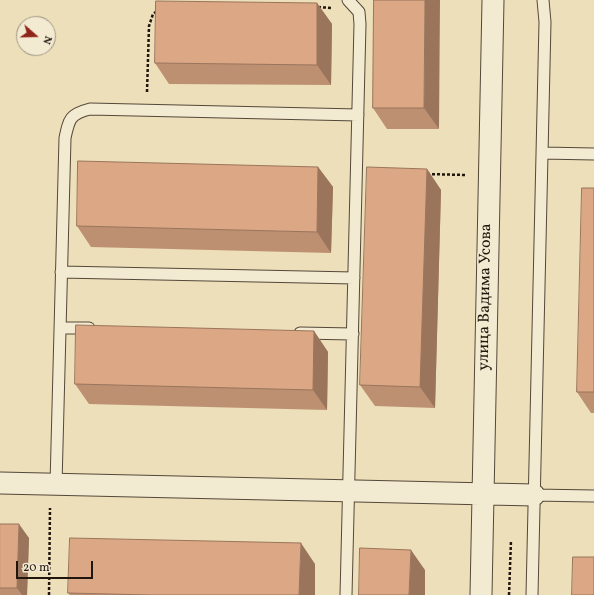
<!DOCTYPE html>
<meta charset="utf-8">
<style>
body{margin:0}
#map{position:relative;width:594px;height:595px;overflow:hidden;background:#ecdfb9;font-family:Vollkorn,serif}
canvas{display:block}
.north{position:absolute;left:16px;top:16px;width:40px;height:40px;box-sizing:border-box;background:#f3ead2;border:1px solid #9f9583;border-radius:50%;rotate:110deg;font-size:11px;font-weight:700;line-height:16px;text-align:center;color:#21160d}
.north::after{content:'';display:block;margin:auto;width:14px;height:18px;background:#8f2418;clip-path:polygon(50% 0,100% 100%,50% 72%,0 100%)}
.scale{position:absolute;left:16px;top:561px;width:77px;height:18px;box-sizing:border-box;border:2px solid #21160d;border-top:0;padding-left:5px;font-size:12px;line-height:14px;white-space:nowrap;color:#21160d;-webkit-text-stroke:3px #f3ead2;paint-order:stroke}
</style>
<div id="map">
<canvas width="594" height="595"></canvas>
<div class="north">N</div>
<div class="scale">20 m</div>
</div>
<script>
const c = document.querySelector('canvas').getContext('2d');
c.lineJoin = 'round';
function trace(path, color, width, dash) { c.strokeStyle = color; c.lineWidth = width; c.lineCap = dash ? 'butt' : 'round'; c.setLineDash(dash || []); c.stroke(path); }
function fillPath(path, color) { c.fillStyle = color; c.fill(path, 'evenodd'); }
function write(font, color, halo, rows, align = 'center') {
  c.font = font + ' Vollkorn,serif'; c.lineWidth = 3; c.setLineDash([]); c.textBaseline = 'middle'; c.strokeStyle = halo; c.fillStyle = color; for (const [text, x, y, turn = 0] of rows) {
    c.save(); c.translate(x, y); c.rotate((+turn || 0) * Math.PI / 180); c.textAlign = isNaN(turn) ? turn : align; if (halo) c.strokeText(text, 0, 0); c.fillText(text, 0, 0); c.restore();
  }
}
const path = new Path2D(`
 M318,7l13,1
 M147,92l2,-66 4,-12 4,-3
 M427,174l39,1
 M49,595l1,-87
 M509,595l2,-55`);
const lane = new Path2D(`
 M542,153l52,1
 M61,272l293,6
 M60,328h29
 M300,333l53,1
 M56,484l9,-346c4,-19 5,-24 25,-29l268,6
 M534,495l60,1
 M346,595l14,-571 -1,-12 -11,-12
 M532,595l13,-573 -2,-22`);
const street = new Path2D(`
 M0,483l534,12
 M481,595l12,-595`);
const wall = new Path2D(`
 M374,0l65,129h-52l-14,-21z
 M317,3l15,21 -1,61 -162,-1 -14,-21z
 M318,167l15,20 -2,66 -240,-6 -14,-21z
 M427,169l14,21 -6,218 -60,-2 -15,-21z
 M594,188v225h-3l-14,-21z
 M314,331l14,21 -1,58 -238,-6 -14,-20z
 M0,524l29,14 -2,57h-27z
 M315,564v31h-245l-2,-2z`);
const shadedWall = new Path2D(`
 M425,0h15l-1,129 -15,-21z
 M317,3l15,21 -1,61 -14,-20z
 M318,167l15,20 -2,66 -14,-21z
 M427,169l14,21 -6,218 -15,-21z
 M314,331l14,21 -1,58 -14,-20z
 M19,524l10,14 -2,57h-5l-5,-7z
 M301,543l14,21v31h-16z
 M411,550l14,20v25h-16z`);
const building = new Path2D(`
 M374,0h51l-1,108h-51z
 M156,1l161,2v62l-162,-2z
 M78,161l240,6 -1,65 -240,-6z
 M367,167l60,2 -7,218 -60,-2z
 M582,188h12v204h-17z
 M76,325l238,6 -1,59 -238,-6z
 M0,524h19l-2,64h-17z
 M70,538l231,5 -2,52h-150l-81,-2z
 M360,548l51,2 -2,45h-50z
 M573,557h21v38h-22z`);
const streetNames = [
 ["улица Вадима Усова",486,297,-89]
];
trace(lane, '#544838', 13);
trace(street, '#544838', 23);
trace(path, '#21160d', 2.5, [3, 2]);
trace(lane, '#f3ead2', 11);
trace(street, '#f3ead2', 21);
fillPath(wall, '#bd9072');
fillPath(shadedWall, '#9a755c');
fillPath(building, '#dca784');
trace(building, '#9a755c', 1);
write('16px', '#21160d', '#f3ead2', streetNames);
</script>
